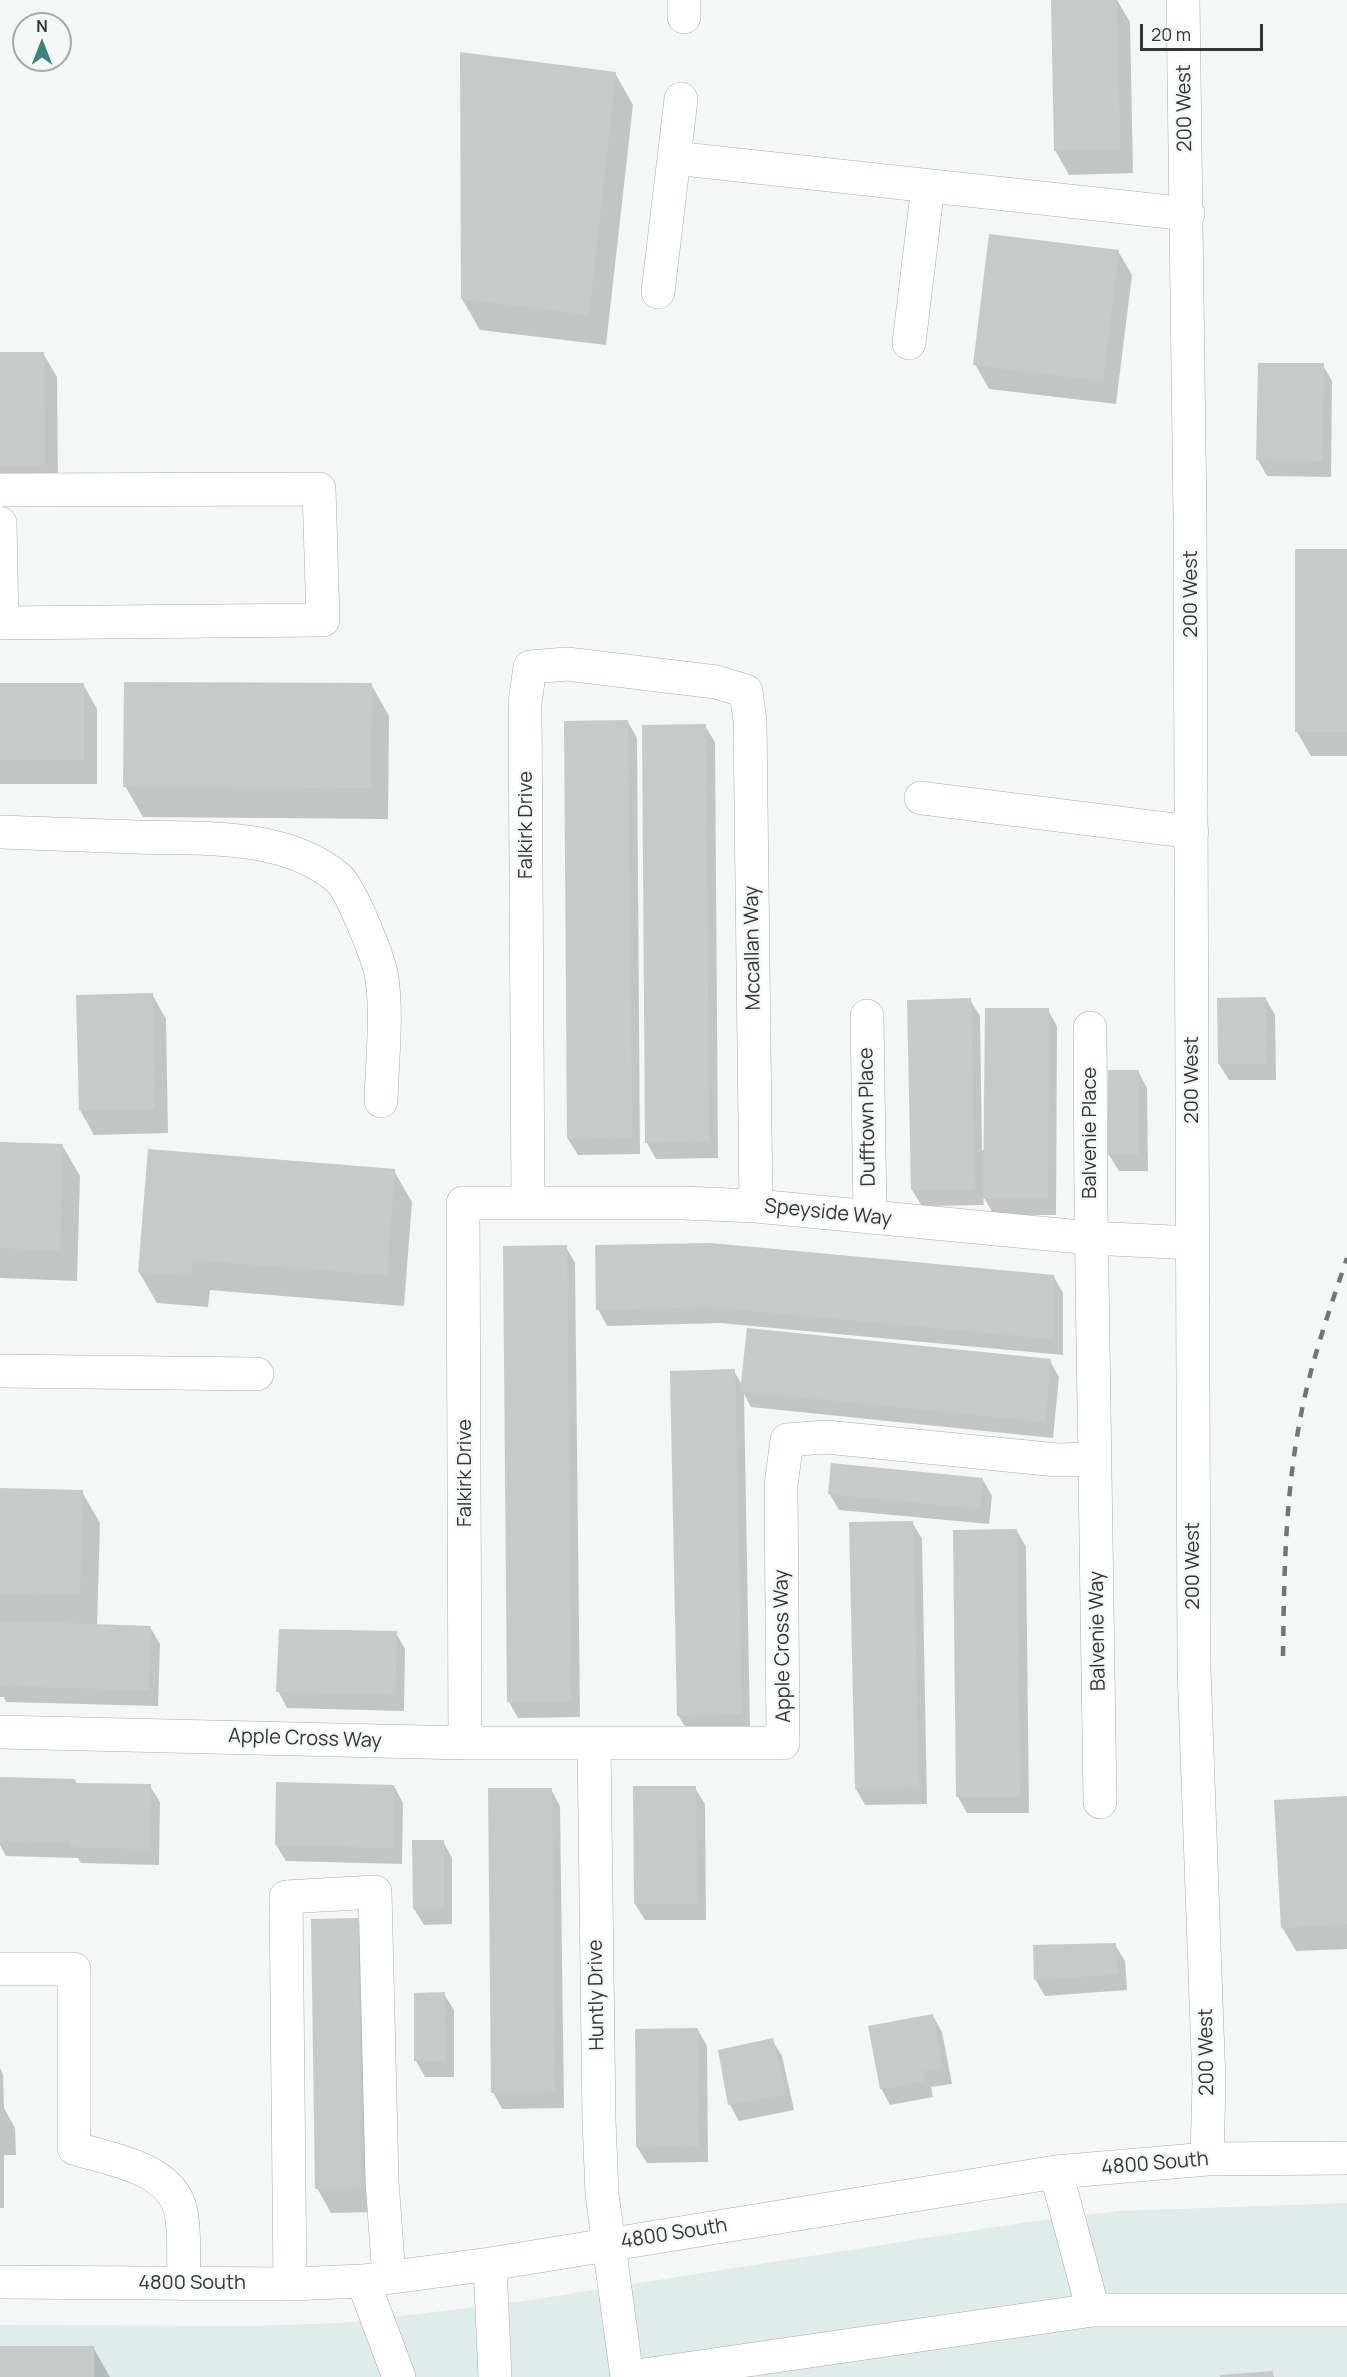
<!DOCTYPE html>
<style>
body{margin:0}
#map{position:relative;width:1347px;height:2377px;overflow:hidden;background:#f3f7f6;font-family:Manrope,sans-serif}
canvas{display:block}
.north{position:absolute;left:12px;top:12px;width:60px;height:60px;box-sizing:border-box;background:#f3f7f6;border:2px solid #a7aaa9;border-radius:50%;rotate:0deg;font-size:16px;font-weight:700;line-height:24px;text-align:center;color:#343636}
.north::after{content:'';display:block;margin:auto;width:21px;height:27px;background:#3a827c;clip-path:polygon(50% 0,100% 100%,50% 72%,0 100%)}
.scale{position:absolute;left:1140px;top:24px;width:123px;height:27px;box-sizing:border-box;border:3px solid #343636;border-top:0;padding-left:8px;font-size:18px;line-height:21px;white-space:nowrap;color:#343636;-webkit-text-stroke:4px #f3f7f6;paint-order:stroke}
</style>
<div id="map">
<canvas width="1347" height="2377"></canvas>
<div class="north">N</div>
<div class="scale">20 m</div>
</div>
<script>
const c = document.querySelector('canvas').getContext('2d');
c.lineJoin = 'round';
function fillPath(path, color) { c.fillStyle = color; c.fill(path, 'evenodd'); }
function trace(path, color, width, dash) { c.strokeStyle = color; c.lineWidth = width; c.lineCap = dash ? 'butt' : 'round'; c.setLineDash(dash || []); c.stroke(path); }
function write(font, color, halo, rows, align = 'center') {
  c.font = font + ' Manrope,sans-serif'; c.lineWidth = 4.5; c.setLineDash([]); c.textBaseline = 'middle'; c.strokeStyle = halo; c.fillStyle = color; for (const [text, x, y, turn = 0] of rows) {
    c.save(); c.translate(x, y); c.rotate((+turn || 0) * Math.PI / 180); c.textAlign = isNaN(turn) ? turn : align; if (halo) c.strokeText(text, 0, 0); c.fillText(text, 0, 0); c.restore();
  }
}
const built = new Path2D(`
 M1347,2203v174h-1347v-52l252,1 90,-3 176,-21 510,-80 92,-11z`);
const shadow = new Path2D(`
 M1053,0h64l13,22 3,151 -64,2 -14,-25z
 M615,73l18,32 -27,240 -126,-15 -18,-31z
 M1118,251l14,24 -16,129 -127,-15 -14,-25z
 M43,353l14,24 1,112h-58v-135z
 M1323,365l9,16 -1,96 -64,-1 -9,-16z
 M1347,550v206h-36l-14,-24z
 M0,684h83l14,25v75h-97z
 M371,684l18,32 -1,103 -245,-2 -18,-31z
 M628,722l9,16 3,416 -62,1 -10,-16z
 M705,726l10,16 3,416 -62,1 -9,-16z
 M152,994l14,25 2,114 -74,2 -14,-25z
 M1266,999l9,16 1,65h-47l-10,-16z
 M970,1000l10,16 2,134h3l63,-140 9,16 -1,189h-62l-11,-19 1,9 -62,1 -10,-16 -4,-189z
 M1109,1071h29l9,17 1,83h-29l-10,-16z
 M0,1143l62,2 18,31 -3,105 -77,-3z
 M394,1171l18,31 -8,104 -194,-16 -2,17 -51,-4 -18,-31z
 M566,1247l9,16 5,454 -62,1 -9,-16z
 M1054,1277l9,16v62l-343,-32 -113,3 -9,-17z
 M1050,1361l9,16 -6,61 -302,-31 -7,-13 6,336 -62,2 -10,-17 56,-344 8,14z
 M983,1480l9,16 -3,28 -150,-14 -10,-17z
 M0,1490l82,2 18,31 -3,103 53,1 10,17 -2,62 -152,-4 -2,-5h-4z
 M912,1522l10,17 5,265 -62,1 -9,-16z
 M1017,1531l9,16 3,266h-62l-9,-16z
 M396,1633l9,16 -1,62 -117,-3 -9,-17z
 M0,1779l75,1 2,4 73,2 10,16 -1,63 -78,-2 -3,-5 -72,-2 -6,-11z
 M394,1786l9,17 -1,61 -116,-3 -10,-16z
 M695,1788l10,16 1,116h-61l-10,-16z
 M551,1789l9,17 4,302 -62,1 -9,-17z
 M1347,1797v152l-51,2 -14,-24z
 M443,1841l9,17v66l-28,1 -10,-16z
 M357,1920l14,24 4,268 -44,1 -14,-25z
 M1115,1945l10,16 2,29 -82,6 -10,-17z
 M444,1994l10,16v67h-29l-9,-16z
 M933,2016l9,16 10,52 -21,3 2,10 -43,8 -9,-17z
 M698,2030l9,16 1,116 -61,1 -10,-16z
 M772,2040l10,16 12,54 -55,11 -9,-16 -10,-53z
 M0,2068l3,6 1,34 11,20 1,27h-12v53h-4z
 M93,2347l17,30h-110v-29z`);
const building = new Path2D(`
 M1051,0h66l3,149 -66,2z
 M460,52l156,20 -27,243 -128,-16z
 M989,234l130,16 -16,131 -130,-16z
 M0,352h44l1,113h-45z
 M1258,363h66l-2,98 -66,-1z
 M1295,549h52v183h-52z
 M124,682l248,1 -2,105 -247,-1z
 M0,683h84v77h-84z
 M628,720l4,418 -65,1 -3,-418z
 M706,724l3,418 -64,1 -3,-418z
 M153,993l2,116 -76,2 -3,-116z
 M1266,997l1,67h-49l-1,-66z
 M971,998l4,191 -64,1 -4,-190z
 M985,1008h64l-1,191h-65z
 M1108,1070h31v85h-31z
 M0,1142l63,2 -3,106 -60,-2z
 M148,1149l247,20 -8,106 -195,-15 -1,16 -53,-4z
 M711,1243l343,32v64l-344,-32 -114,3 -1,-65z
 M567,1245l4,456 -64,1 -4,-456z
 M747,1328l304,31 -6,63 -305,-31z
 M735,1369l7,345 -65,2 -7,-345z
 M831,1463l152,15 -3,31 -152,-15z
 M0,1488l83,2 -3,104 -80,-1z
 M913,1521l6,267 -64,1 -6,-267z
 M1017,1529l3,268h-64l-3,-267z
 M0,1621l151,5 -2,64 -149,-4z
 M279,1629l118,2 -2,64 -119,-3z
 M0,1777l75,2v4l76,1 -1,65 -80,-2v-5l-70,-1z
 M276,1782l118,3 -1,63 -118,-3z
 M633,1786h63l1,118h-63z
 M488,1788h64l3,304 -64,1z
 M1347,1796v128l-66,4 -7,-128z
 M412,1840h32v68l-31,1z
 M358,1918l4,270 -47,1 -4,-270z
 M1116,1943l2,31 -84,6 -1,-35z
 M445,1992l1,69h-32v-68z
 M933,2014l10,54 -20,3 2,10 -45,8 -12,-63z
 M698,2028l1,118 -63,1 -1,-118z
 M773,2038l13,56 -58,11 -10,-55z
 M0,2346h94v31h-94z
 M1273,2371l1,6h-54v-2z`);
const minor = new Path2D(`
 M684,0v17
 M1183,0l7,516 4,1153 15,414 -2,76
 M674,158l7,-59
 M658,292l16,-134 514,56
 M909,343l19,-157
 M0,490l319,-1 4,131 -323,3
 M0,523l2,100
 M921,798l271,34
 M0,832c46,2 91,3 137,5 66,2 148,-4 201,41 13,11 39,77 43,95 7,37 1,89 0,128
 M867,1016l3,201
 M1090,1028l1,181 9,593
 M528,1202l-3,-499 5,-36 37,-3 149,18 30,9 4,30 6,485
 M0,1371l257,3
 M0,1732l465,11h318l-2,-258 6,-45 39,-3 231,23 38,-1
 M465,1743l-2,-540h220l73,3 335,32 101,5
 M594,1745l5,375 3,74 25,183
 M0,1969h74v179c39,13 104,20 108,71 3,21 1,43 2,65
 M1056,2172l37,138
 M490,2264l5,113
 M363,2281l36,96
 M0,2282l290,2 73,-3 127,-17 566,-92 151,-13 140,-1
 M290,2284l-4,-387 89,-5 7,289 7,96
 M630,2377l463,-67h254`);
const rail = new Path2D(`
 M1283,1656c1,-79 2,-158 17,-236 10,-55 29,-109 47,-162`);
const streetNames = [
 ["200 West",1185,108,-91],
 ["200 West",1191,594,-90],
 ["Falkirk Drive",526,825,-90],
 ["Mccallan Way",753,948,-91],
 ["200 West",1192,1080,-90],
 ["Dufftown Place",868,1117,-91],
 ["Balvenie Place",1090,1133,-90],
 ["Speyside Way",828,1213,6],
 ["Falkirk Drive",465,1473,-90],
 ["200 West",1193,1566,-90],
 ["Balvenie Way",1098,1631,-91],
 ["Apple Cross Way",783,1646,-91],
 ["Apple Cross Way",305,1739,2],
 ["Huntly Drive",597,1995,-91],
 ["200 West",1207,2052,-91],
 ["4800 South",1155,2164,-5],
 ["4800 South",674,2234,-9],
 ["4800 South",192,2283]
];
fillPath(built, '#dfeceb');
fillPath(shadow, '#0003');
fillPath(building, '#c6cac9');
trace(minor, '#a8acab', 34);
trace(minor, '#fff', 33);
trace(rail, '#737675', 4.5, [10, 10]);
write('20px', '#343636', '#f3f7f6', streetNames);
</script>
